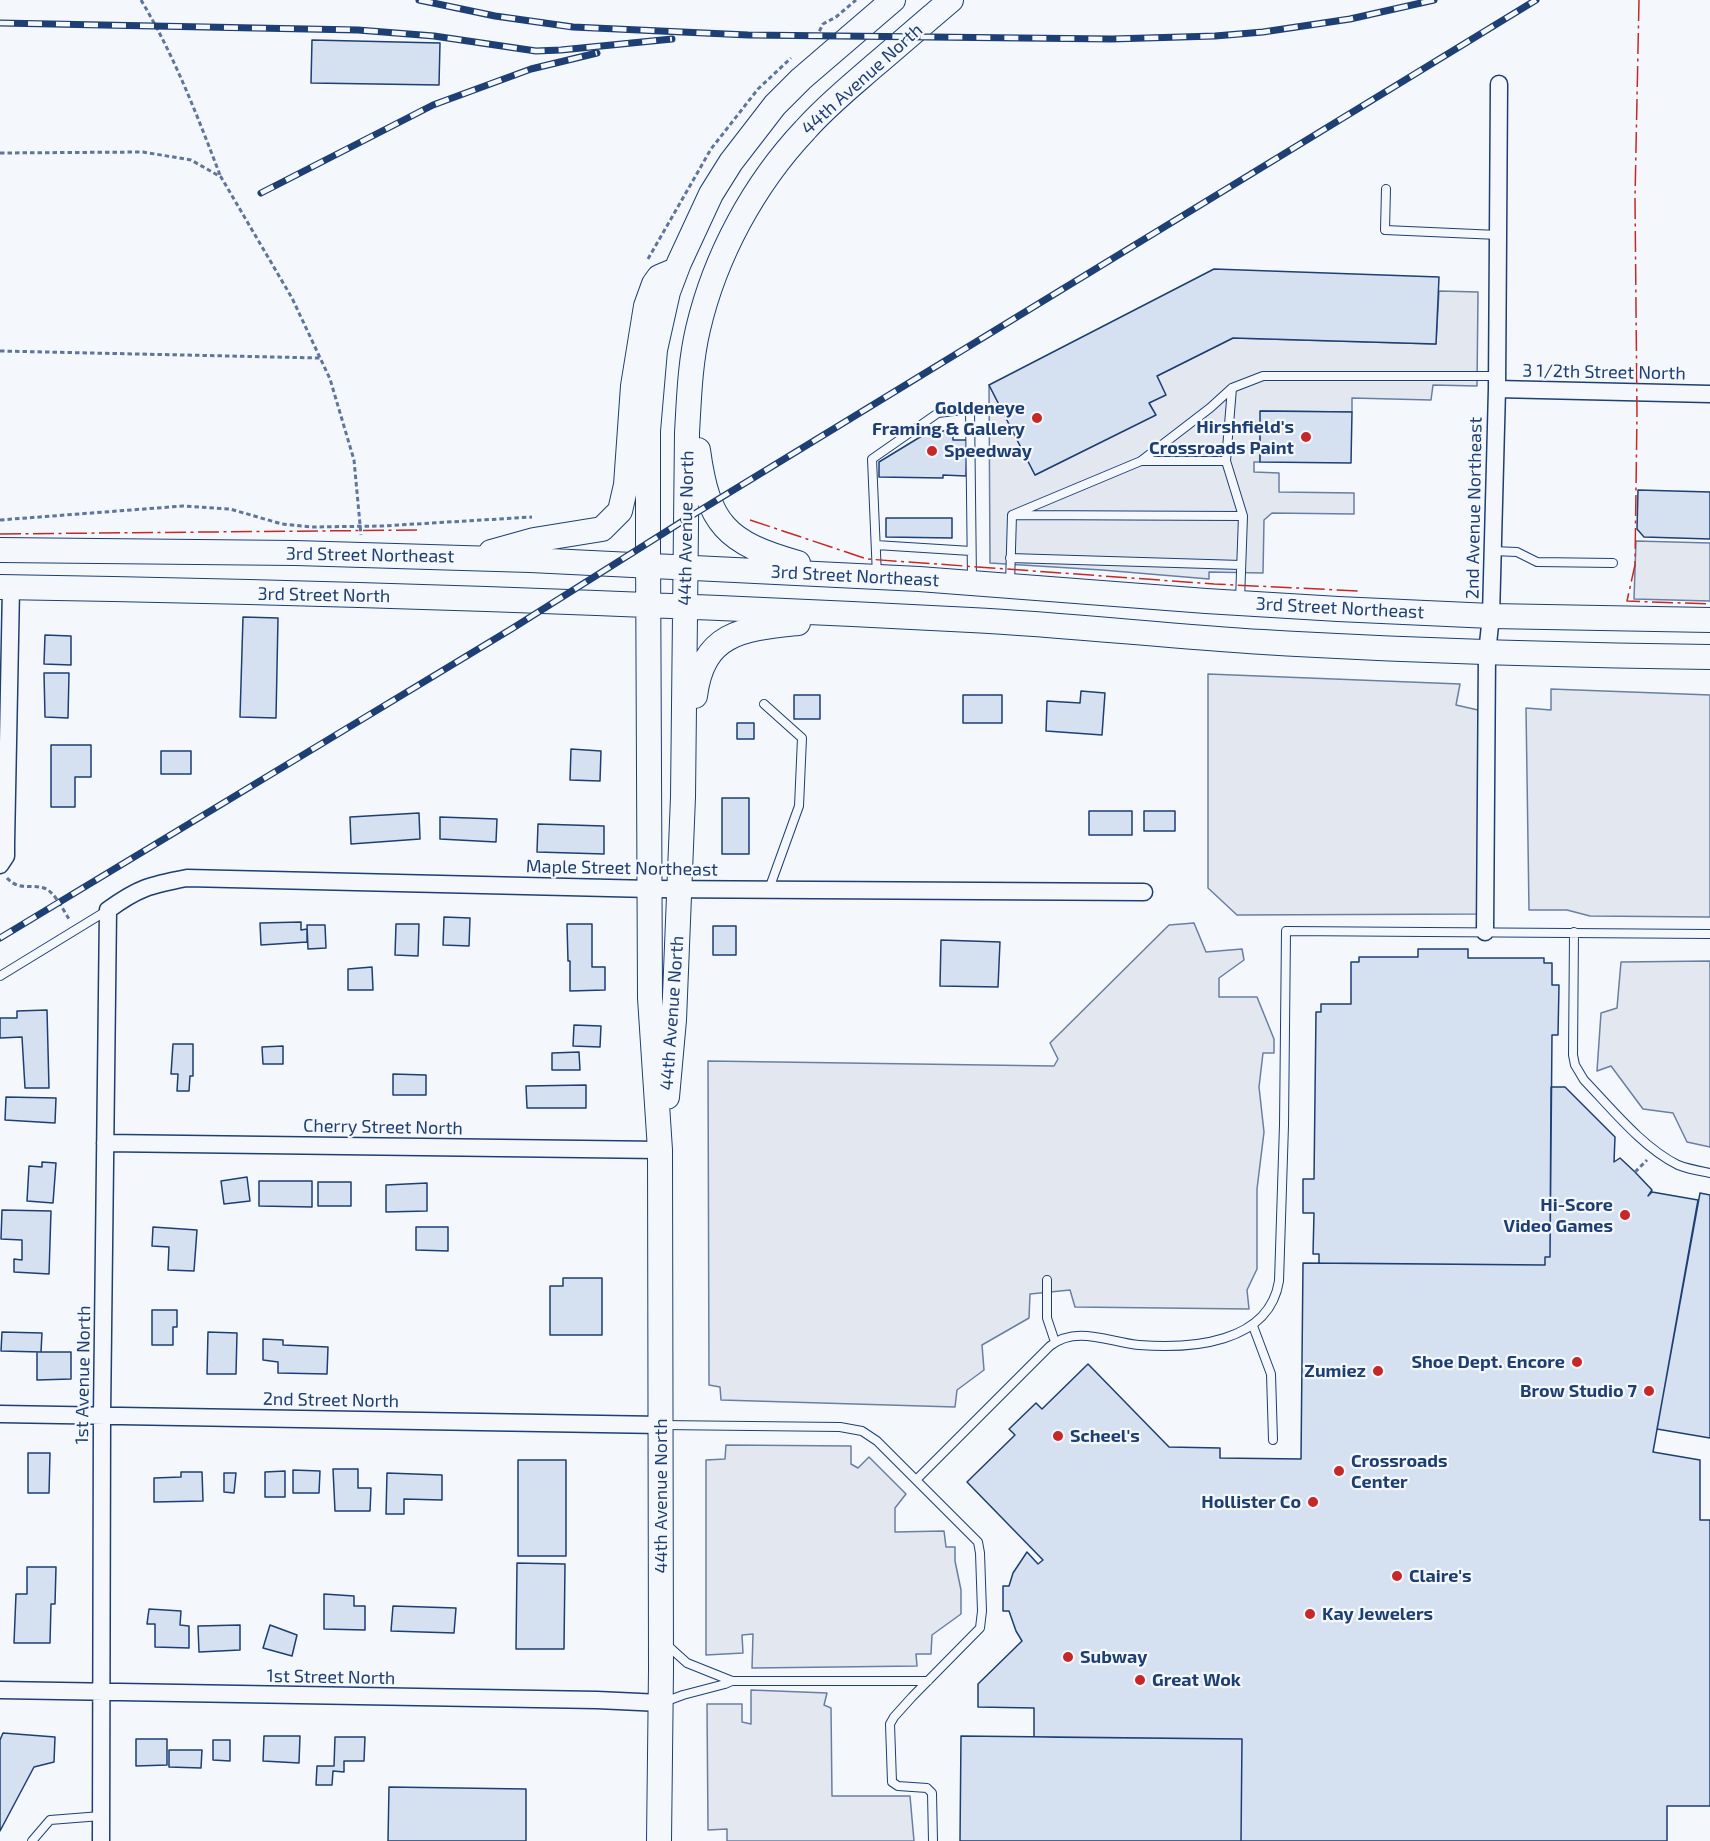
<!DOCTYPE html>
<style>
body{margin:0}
canvas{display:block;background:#f4f7fb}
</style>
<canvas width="1710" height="1841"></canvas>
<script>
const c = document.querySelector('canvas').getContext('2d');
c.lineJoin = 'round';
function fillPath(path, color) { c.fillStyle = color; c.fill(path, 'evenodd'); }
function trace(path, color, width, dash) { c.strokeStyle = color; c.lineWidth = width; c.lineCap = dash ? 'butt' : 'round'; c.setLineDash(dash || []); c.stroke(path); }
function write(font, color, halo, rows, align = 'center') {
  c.font = font + ' "Exo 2",sans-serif'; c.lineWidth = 4.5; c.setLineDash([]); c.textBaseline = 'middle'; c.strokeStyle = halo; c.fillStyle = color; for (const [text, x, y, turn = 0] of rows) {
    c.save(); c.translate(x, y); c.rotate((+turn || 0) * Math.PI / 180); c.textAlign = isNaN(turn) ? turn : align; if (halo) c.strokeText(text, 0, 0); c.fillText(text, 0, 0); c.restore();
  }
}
const parking = new Path2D(`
 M1439,291l39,1 -1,94 -44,-1 -2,15 -79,-2v14l-91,-1 -1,51h-6v10l25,1v19l75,1v21l-82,-1 -8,7 -1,53 -54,-1v7l-107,-9 -112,-7 -1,-178 46,90 120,-60 -6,-12 16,-9 -8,-18 76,-38 203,6z
 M1636,541l74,2v58l-76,-2z
 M1208,674l252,10 -4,21 22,5v204l-241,1 -29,-27z
 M1551,689l159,6v222l-120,-1 -23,-6h-38l-3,-202 25,2z
 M1194,923l12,29 36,-3 2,11 -25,18v19h38l17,42v14h-11l-4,34 5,45 -7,57v80l-10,21 2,19 -174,-2 -5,-17 -40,4 -1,24 -47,27 2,25 -27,20 -2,17 -234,-7 -1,-13 -11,-2 -1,-324 346,5 4,-7 -8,-16 119,-118z
 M1710,961v186l-23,-5 -14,-29 -30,-4 -32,-43 -14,5 4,-58 16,-5 4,-46z
 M726,1445l125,1v18l7,4 11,-11 37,37 -11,14v24l49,-1 2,16h9v14l6,29v24l-29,21 -1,19h-15l1,12 -165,2 1,-34 -11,1 1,18 -37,2v-195l19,-1z
 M751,1690l76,3 -3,12 7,3 1,88h78l4,45h-187v-12l-19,1 -1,-126h35v18l9,2z`);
const building = new Path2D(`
 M312,40l128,3 -1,42 -128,-2z
 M1214,269l225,8 -3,67 -203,-6 -76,38 9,19 -17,8 7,12 -121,60 -46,-90z
 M1260,411l92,1 -1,51 -91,-1z
 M930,431h23v9h14l-1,36 -23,-1v3l-64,-1v-15z
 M1638,490l72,2v47l-66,-2 -7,-8z
 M886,518h66v20l-66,-1z
 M243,617l35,1 -2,100 -36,-1z
 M45,635l26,1v29l-27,-1z
 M44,673h25l-1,45 -23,-1z
 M1081,691l24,2 -3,42 -56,-4 1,-30 33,2z
 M794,695h26v24h-26z
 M963,695h39v28h-39z
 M737,723h17v16h-17z
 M51,745h40v32h-16v30h-24z
 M571,749l30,2 -1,30 -30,-1z
 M161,751h30v23h-30z
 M722,798h27v56h-27z
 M1089,811h43v24h-43z
 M1144,811h31v20h-31z
 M419,813l1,26 -69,5 -1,-27z
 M440,817l57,2 -1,23 -56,-3z
 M538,824l66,2v28l-67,-2z
 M444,917l26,1 -1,28 -26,-1z
 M301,922v8l6,-1v13l-46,3 -1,-22z
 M396,924h23l-1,32 -23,-1z
 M567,924h25v43h13v23l-35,1v-30h-2z
 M307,925h18l1,23 -18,1z
 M713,926h23v29h-23z
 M941,940l59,2 -2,45 -58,-1z
 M1418,949h50v9h76v5h8v22h7l-1,50h-6l-2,222h-5v8l-226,-2v-9h-6l1,-41h-11v-34h11l2,-167h5v-8h30v-42h8v-5h59z
 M372,967l1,23h-25v-21z
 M47,1010l2,78h-24l-3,-51 -22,1v-20h17v-7z
 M574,1025l27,1 -1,21 -27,-1z
 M173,1044h20v32h-3l-1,15h-12l1,-17h-7z
 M283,1046v18h-20l-1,-17z
 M579,1052l1,18h-28v-17z
 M393,1074l33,1v20h-33z
 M586,1085v23h-59l-1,-22z
 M1551,1087h14l50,50 -1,25 6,-4 15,14 17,18 -4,6 4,-4 46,8 -45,252 47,8v60h10v286h-43v35h-426l1,-102 -208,-2v-29l-56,-1v-23l44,-43 -6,-10 -7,-20h-6v-25h6l4,-13 14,-21 11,12 5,-4 -76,-78 48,-47 -6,-6 27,-26 6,6 46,-45 81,83 51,1v10l81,1 2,-196 242,2v-8h5z
 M6,1097l50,1 -1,25 -50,-3z
 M42,1162l14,1 -3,40 -26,-2 2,-35 13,1z
 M247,1177l3,24 -26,3 -3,-23z
 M259,1181h53v26l-53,-1z
 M318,1182h33v24h-33z
 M427,1183v28l-41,1v-27z
 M1700,1193l10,2v243l-53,-9z
 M2,1210l49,1 -2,63 -35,-2v-13l8,1v-20l-21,-1z
 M153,1227l44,3 -3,41 -26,-1 1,-23 -17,-1z
 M416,1227h32v24l-32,-1z
 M563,1278h39v57h-52v-49h13z
 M152,1310h25v17h-4v18h-21z
 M2,1332l40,1 -1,19 -40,-1z
 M208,1332l29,1 -1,41h-29z
 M263,1339l20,1v5l45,2 -1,27 -49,-1v-11l-15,-2z
 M37,1352h34v27l-34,1z
 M28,1453h22l-1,40h-21z
 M518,1460h48v96h-48z
 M333,1469h25v19h13l-1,23h-35z
 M293,1470l27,1 -1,22h-26z
 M285,1471v26h-20v-25z
 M181,1472h21l1,29 -49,1v-24l27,-1z
 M224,1473h12l-2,20 -10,-1z
 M387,1473l55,2v25l-38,-1v15h-18z
 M517,1563l48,1 -1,85h-48z
 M27,1567h29l-1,37h-4l-1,39h-36l2,-49h11z
 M324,1594l30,2v10h11v24l-41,-1z
 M393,1606l63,2 -2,25 -63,-2z
 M149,1609l32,2 -1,14 9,1v22l-34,-1v-23h-8z
 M240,1625v25l-41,2 -1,-26z
 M270,1625l27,10 -5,21 -29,-8z
 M3,1733l52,4 -1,25 -20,5 -34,64v-91z
 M264,1736h36l-1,27 -36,-2z
 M961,1736l281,3 -1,102h-281z
 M335,1737h30l-1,24h-20v11l-11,-1 -1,14h-16l1,-19h17z
 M136,1739h31v26l-31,1z
 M213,1740h17v21l-17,-1z
 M169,1750h33l-1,18 -32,-1z
 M389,1787l137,2v52h-138z`);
const path = new Path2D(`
 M141,0c33,55 56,115 79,175
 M816,38l7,-14 13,-7 20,-17
 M0,153l143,-1 48,8 30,17 71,121 38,81 24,81 7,75
 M648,259l63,-110 47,-60 33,-31
 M0,351l320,7
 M0,520l183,-14 47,3 52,15 30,3 70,-1 150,-9
 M7,878c12,13 23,6 37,10 11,4 19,22 25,31
 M1635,1172l12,-12`);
const lane = new Path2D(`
 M1386,189l-1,41 113,5
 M1232,388l-6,73 17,55 -3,84
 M1141,461h85
 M1015,515l228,1
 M876,545l95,6
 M1493,551l24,1 20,10 76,1
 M1010,558l231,7
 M877,576l-5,-117 66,-46 32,-4 2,171
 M1010,584l2,-69 129,-54 69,-53 22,-20 31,-12h234
 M764,704l38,34 -3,68 -30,83
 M1574,932l-1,123 2,10 9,15c27,28 59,68 94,85 10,4 22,6 32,8
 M0,976l108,-66
 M1047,1280v38l8,24
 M1253,1326l18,48 2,66
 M661,1425l179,2 22,4 15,10 101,101 2,11 2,58 -2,17 -68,69 -18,20 -4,7 2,58 6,4 29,2 5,5 1,48
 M916,1480l134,-134c26,-21 59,-4 89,-1 51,4 130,-1 140,-64l5,-156 2,-194 424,3
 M667,1645l20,18 45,18h196
 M664,1702l19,-7 42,-11 7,-3
 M32,1841l18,-21 51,-4`);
const street = new Path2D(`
 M1497,389l213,5
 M0,865l6,-9v-12l5,-256
 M1485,932l2,-279 4,-37 6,-227 2,-305
 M105,1143l555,7
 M0,1414l661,11
 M0,1690l597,10 64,3
 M101,1841l1,-426 6,-505c30,-22 42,-25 79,-32l464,11 493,3`);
const secondary = new Path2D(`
 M698,450c10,74 28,93 100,113
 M0,550l295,3 235,7 389,19 287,22 132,8 153,7 219,4
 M491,552l43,-12 68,-11 18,-18 6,-26 7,-99 13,-80 8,-22 5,-7 12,-5
 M0,587c324,5 648,16 971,33 98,5 195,16 292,22 149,9 298,13 447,15
 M695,696c8,-64 48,-67 103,-73
 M667,1097l7,-77 9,-223 4,-364c2,-35 3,-70 11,-104 17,-73 56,-145 107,-199 21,-24 46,-44 70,-65 26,-22 51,-44 76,-65
 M659,1841l2,-171 -1,-520 -10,-152 -2,-454v-113l7,-81 13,-58 11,-29 32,-69 20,-32 44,-57 26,-26 92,-79`);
const rail = new Path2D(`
 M419,0l76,16 78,11 175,8 364,4 103,-3 48,-4 87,-13 84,-19
 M0,23l358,7 76,6 102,15 25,-1 111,-11
 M261,193l172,-88 98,-36 66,-16
 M0,938l513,-310 173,-109 850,-519`);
const power = new Path2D(`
 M1639,0l-4,198 2,215 -2,152 -8,36 83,3
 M750,520l117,39 347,25 146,7
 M0,534l420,-4`);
const markers = [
 [1037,418,6,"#c62828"],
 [1306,437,6,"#c62828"],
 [932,451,6,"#c62828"],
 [1625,1215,6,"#c62828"],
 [1577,1362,6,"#c62828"],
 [1378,1371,6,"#c62828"],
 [1649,1391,6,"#c62828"],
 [1058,1436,6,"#c62828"],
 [1339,1471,6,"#c62828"],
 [1313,1502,6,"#c62828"],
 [1397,1576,6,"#c62828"],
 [1310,1614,6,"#c62828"],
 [1068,1657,6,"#c62828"],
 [1140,1680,6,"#c62828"]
];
const streetNames = [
 ["44th Avenue North",862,79,-42],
 ["3 1/2th Street North",1604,372,1],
 ["2nd Avenue Northeast",1474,508,-89],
 ["44th Avenue North",686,528,-89],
 ["3rd Street Northeast",370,555,1],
 ["3rd Street Northeast",855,576,3],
 ["3rd Street North",324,595,1],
 ["3rd Street Northeast",1340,608,3],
 ["Maple Street Northeast",622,868,1],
 ["44th Avenue North",672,1013,-86],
 ["Cherry Street North",383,1127,1],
 ["1st Avenue North",83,1375,-89],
 ["2nd Street North",331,1400,1],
 ["44th Avenue North",661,1496,-90],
 ["1st Street North",331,1677,1]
];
const poiNames = [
 ["Goldeneye",1025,408],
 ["Framing & Gallery",1025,429],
 ["Hirshfield's",1294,427],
 ["Crossroads Paint",1294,448],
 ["Speedway",944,451,"left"],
 ["Hi-Score",1613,1205],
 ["Video Games",1613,1226],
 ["Shoe Dept. Encore",1565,1362],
 ["Zumiez",1366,1371],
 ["Brow Studio 7",1637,1391],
 ["Scheel's",1070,1436,"left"],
 ["Crossroads",1351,1461,"left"],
 ["Center",1351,1482,"left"],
 ["Hollister Co",1301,1502],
 ["Claire's",1409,1576,"left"],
 ["Kay Jewelers",1322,1614,"left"],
 ["Subway",1080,1657,"left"],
 ["Great Wok",1152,1680,"left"]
];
fillPath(parking, '#e3e8f0');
trace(parking, '#687fa3', 1.5);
fillPath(building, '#d5e0f0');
trace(building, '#1d3f73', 1.5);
trace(lane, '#1d3f73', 10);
trace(street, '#1d3f73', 19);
trace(secondary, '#1d3f73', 26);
trace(path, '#5e769c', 3, [4.5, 3]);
trace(lane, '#f4f7fb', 8);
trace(street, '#f4f7fb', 16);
trace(secondary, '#f4f7fb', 24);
trace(rail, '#1d3f73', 7);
trace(rail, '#f4f7fb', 4.5, [14]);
trace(power, '#c62828', 1.5, [21, 4.5, 3, 4.5]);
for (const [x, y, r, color] of markers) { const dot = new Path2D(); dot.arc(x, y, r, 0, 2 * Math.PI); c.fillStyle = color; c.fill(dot); trace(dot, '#f4f7fb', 2); }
write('18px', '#1d3f73', '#f4f7fb', streetNames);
write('bold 18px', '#1d3f73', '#f4f7fb', poiNames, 'right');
</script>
